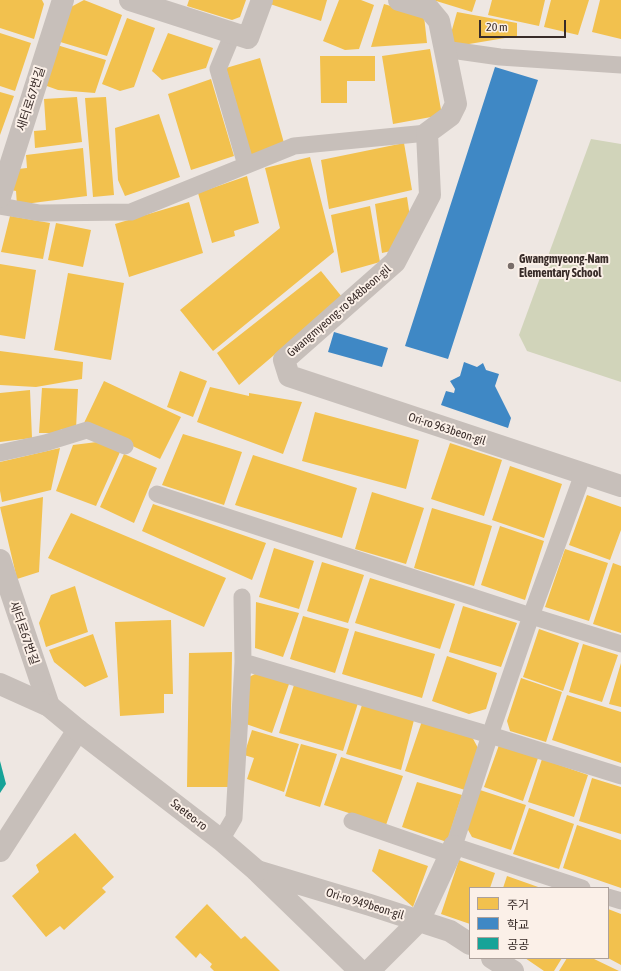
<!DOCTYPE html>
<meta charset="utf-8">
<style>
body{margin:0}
#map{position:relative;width:621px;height:971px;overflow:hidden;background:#eee7e2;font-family:"Asap Condensed","Noto Sans KR",sans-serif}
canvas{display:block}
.legend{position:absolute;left:469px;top:887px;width:140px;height:72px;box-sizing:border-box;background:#fbf0e8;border:1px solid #ada19b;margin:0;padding:5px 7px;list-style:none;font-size:12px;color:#382b28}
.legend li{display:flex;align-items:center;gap:8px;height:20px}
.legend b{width:20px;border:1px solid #ada19b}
.scale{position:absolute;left:479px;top:20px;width:87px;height:18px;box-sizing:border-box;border:2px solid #382b28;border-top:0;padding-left:5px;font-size:12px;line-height:14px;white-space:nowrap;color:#382b28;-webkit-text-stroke:3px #fbf0e8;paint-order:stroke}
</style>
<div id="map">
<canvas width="621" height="971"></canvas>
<ul class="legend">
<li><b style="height:11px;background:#f2c14e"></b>주거</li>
<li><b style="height:11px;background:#3f88c5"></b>학교</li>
<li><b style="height:11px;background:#17a398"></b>공공</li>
</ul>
<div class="scale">20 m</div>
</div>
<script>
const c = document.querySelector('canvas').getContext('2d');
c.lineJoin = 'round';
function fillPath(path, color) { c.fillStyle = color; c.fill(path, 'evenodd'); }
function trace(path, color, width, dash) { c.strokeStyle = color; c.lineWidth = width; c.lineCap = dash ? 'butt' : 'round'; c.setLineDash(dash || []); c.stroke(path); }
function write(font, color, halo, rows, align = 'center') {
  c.font = font + ' "Asap Condensed","Noto Sans KR",sans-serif'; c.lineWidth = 4; c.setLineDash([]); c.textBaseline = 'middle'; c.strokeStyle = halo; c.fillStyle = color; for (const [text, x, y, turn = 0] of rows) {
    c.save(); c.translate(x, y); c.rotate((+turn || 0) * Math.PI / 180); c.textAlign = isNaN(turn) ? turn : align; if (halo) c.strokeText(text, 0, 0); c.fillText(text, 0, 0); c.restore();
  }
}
const green = new Path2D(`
 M591,139l30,5v238l-94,-31 -8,-16z`);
const homes = new Path2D(`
 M0,0h42l2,4 -10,35 -34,-11z
 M84,0l38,15 -15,41 -50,-15 12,-33z
 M189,0h57l-6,17 -8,3 -45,-14z
 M271,0h56l-6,21 -51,-17z
 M339,0h22l13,5 -15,44 -14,1 -22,-9z
 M433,0h43l-4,12z
 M492,0h53l-6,26 -51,-11z
 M551,0h38l-11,35 -34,-8z
 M600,0h21v39l-29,-7z
 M384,4l40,12 3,27 -56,4z
 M457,12l60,11v13l-60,10 -9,-2z
 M127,18l28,10 -21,59 -14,4 -18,-7z
 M0,33l31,10 -16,48 -15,-5z
 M168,33l45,15 -7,20 -44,12 -10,-9z
 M57,45l49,15 -11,33 -37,-3 -14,-5z
 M430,49l12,66 -49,9 -11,-68z
 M320,56h55v25h-28v22h-26z
 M260,58l24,85 -33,12 -25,-87z
 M211,79l23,77 -43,14 -23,-76z
 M0,92l14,4 -14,39z
 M77,97l5,45 -47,6 -1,-17 12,-1 -2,-31z
 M106,97l8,98 -21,2 -8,-99z
 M159,114l21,63 -55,19 -7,-16 -3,-52z
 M404,143l8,47 -83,19 -8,-49z
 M83,148l4,48 -70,9 -1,-14 -5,-1 7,-21 9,-1 -1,-13z
 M310,157l24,95 -121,99 -33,-41 100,-82 -15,-60z
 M247,176l12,47 -25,8 1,5 -23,7 -14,-50z
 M407,197l3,20 -19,34 -9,2 -7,-49z
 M189,202l14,51 -74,24 -14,-53z
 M370,206l10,56 -39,11 -10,-58z
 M10,216l40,7 -7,36 -42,-7z
 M56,223l35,7 -8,37 -35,-7z
 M0,264l36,6 -11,69 -25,-4z
 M321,271l21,26 -103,88 -22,-32z
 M68,273l56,10 -13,77 -57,-10z
 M0,351l83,11 -1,17 -46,8 -36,-2z
 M180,371l27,10 -14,36 -26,-10z
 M104,381l77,36 -21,42 -76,-36z
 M210,387l39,9v-3l53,9 -19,52 -86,-32z
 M42,388l36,1 -2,40h-15l-1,4h-21z
 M30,390l2,48 -32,4v-49z
 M315,412l104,28 -13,49 -104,-28z
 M183,434l59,18 -18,53 -62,-20z
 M97,442l23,10 -24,54 -40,-15 17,-46z
 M450,443l52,17 -18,56 -53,-17z
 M60,448l-9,42 -49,12 -2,-11v-29z
 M124,454l33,14 -23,55 -34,-16z
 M253,455l104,33 -15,50 -107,-33z
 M510,466l52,18 -18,54 -52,-18z
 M372,492l52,16 -18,56 -51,-15z
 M587,495l34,12v23l-11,30 -41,-15z
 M43,497l-4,75 -22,7 -17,-72z
 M153,504l113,39 -14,37 -110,-49z
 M432,508l60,18 -18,60 -60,-18z
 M71,513l155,65 -22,49 -156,-69z
 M500,526l44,15 -19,59 -44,-15z
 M274,548l40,13 -15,48 -40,-12z
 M565,549l43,14 -19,58 -44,-14z
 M322,562l42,13 -16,48 -41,-12z
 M613,563l8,3v67l-28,-9z
 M370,578l85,26 -15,45 -85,-26z
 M75,586l13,46 -42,15 -7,-24 12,-28z
 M256,602l43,11 -16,44 -28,-9z
 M463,606l54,17 -16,44 -52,-15z
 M303,616l46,13 -14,44 -45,-14z
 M171,620l2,74h-9v19l-44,3 -5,-94z
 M539,629l40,14 -16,48 -40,-14z
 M355,631l80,23 -13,44 -80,-24z
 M93,634l15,43 -23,10 -31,-25 -5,-12z
 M583,644l35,11 -16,47 -33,-10z
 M232,652l-2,135h-43l2,-134z
 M447,656l50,17 -11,36 -17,5 -37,-13z
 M621,663v44l-12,-3z
 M257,673l32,11 -17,49 -26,-9 3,-47z
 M521,678l41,14 -16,50 -36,-11 -3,-10z
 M294,685l64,18 -15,48 -64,-18z
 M567,695l54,17v51l-69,-23z
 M362,705l52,15 -13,50 -55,-16z
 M422,721l49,14 7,13 -13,42 -60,-19z
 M252,730l47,14 -15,48 -37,-13 7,-21 -10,-3z
 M301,744l36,10 -17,53 -35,-11z
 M499,745l39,13 -15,43 -39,-14z
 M341,757l62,19 -17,49 -62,-20z
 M542,759l46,16 -14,42 -46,-15z
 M592,778l29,9v47l-42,-13z
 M417,782l45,13 -15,47 -45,-15z
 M480,790l46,15 -15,45 -39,-13 -5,-9z
 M529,808l45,16 -15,45 -46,-15z
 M577,825l44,15v48l-58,-20z
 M75,833l39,44 -12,11 4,4 -42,38 -4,-4 -14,11 -34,-41 27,-24 -3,-7z
 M379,849l49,17 -15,41 -41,-36z
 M459,860l36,13 -5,15h-20v36l-29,-10z
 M507,876l34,12h-38z
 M207,904l34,35 4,-3 35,35h-66l-4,-4 2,-3 -12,-11 -4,5 -21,-21z
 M608,909l13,5v51l-13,-7z
 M525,958h37l-8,13h-10z
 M567,958h25l27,13h-60z`);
const schools = new Path2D(`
 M495,67l43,13 -90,279 -43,-13z
 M334,332l54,16 -6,19 -54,-15z
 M464,362l13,5 6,-4 3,7 13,4 -4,12 16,32 -3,10 -67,-23 5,-14 8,2 1,-4 -5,-8 10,-5z`);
const public = new Path2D(`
 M0,761l6,23 -6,9z`);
const service = new Path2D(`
 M233,33l-15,36 28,96
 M444,49l56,8 121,8
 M0,206l40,7 91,-1 163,-66 133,-13
 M0,453l45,-10 42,-13 38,16
 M157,494l374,122 52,-142
 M242,597l1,65 247,73 131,41
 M352,821l98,34
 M221,840l13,-22 9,-156
 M582,888l-128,-42 36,-111 41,-119 90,28
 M608,897l13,4`);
const minor = new Path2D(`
 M130,0l118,38 14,-38
 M399,0l30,9 10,12 17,83 -6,12 -23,17 3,62 -35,67 -111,98 5,16 332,110
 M0,197l63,-197
 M0,560l49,146
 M0,851l78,-121
 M257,871l113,34 80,26 20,13
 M259,873l101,98
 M492,958l21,13
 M369,971l50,-50 35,-75`);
const tertiary = new Path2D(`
 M0,684l49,22 29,24 143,110 36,31`);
const markers = [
 [511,266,4,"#786d69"]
];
const streetNames = [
 ["새터로67번길",31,99,-72],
 ["Gwangmyeong-ro 848beon-gil",339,311,-41],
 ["Ori-ro 963beon-gil",447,429,18],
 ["새터로67번길",24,633,71],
 ["Saeteo-ro",189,815,38],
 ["Ori-ro 949beon-gil",365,904,17]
];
const poiNames = [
 ["Gwangmyeong-Nam",519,259],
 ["Elementary School",519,273]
];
fillPath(green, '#d1d4ba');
fillPath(homes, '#f2c14e');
fillPath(schools, '#3f88c5');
fillPath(public, '#17a398');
trace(service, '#c7bfba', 17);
trace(minor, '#c7bfba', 22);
trace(tertiary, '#c7bfba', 22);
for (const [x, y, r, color] of markers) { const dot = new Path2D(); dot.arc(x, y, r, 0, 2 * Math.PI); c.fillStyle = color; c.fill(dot); trace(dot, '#fbf0e8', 1.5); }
write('12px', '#382b28', '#fbf0e8', streetNames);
write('bold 12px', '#382b28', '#fbf0e8', poiNames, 'left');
</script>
